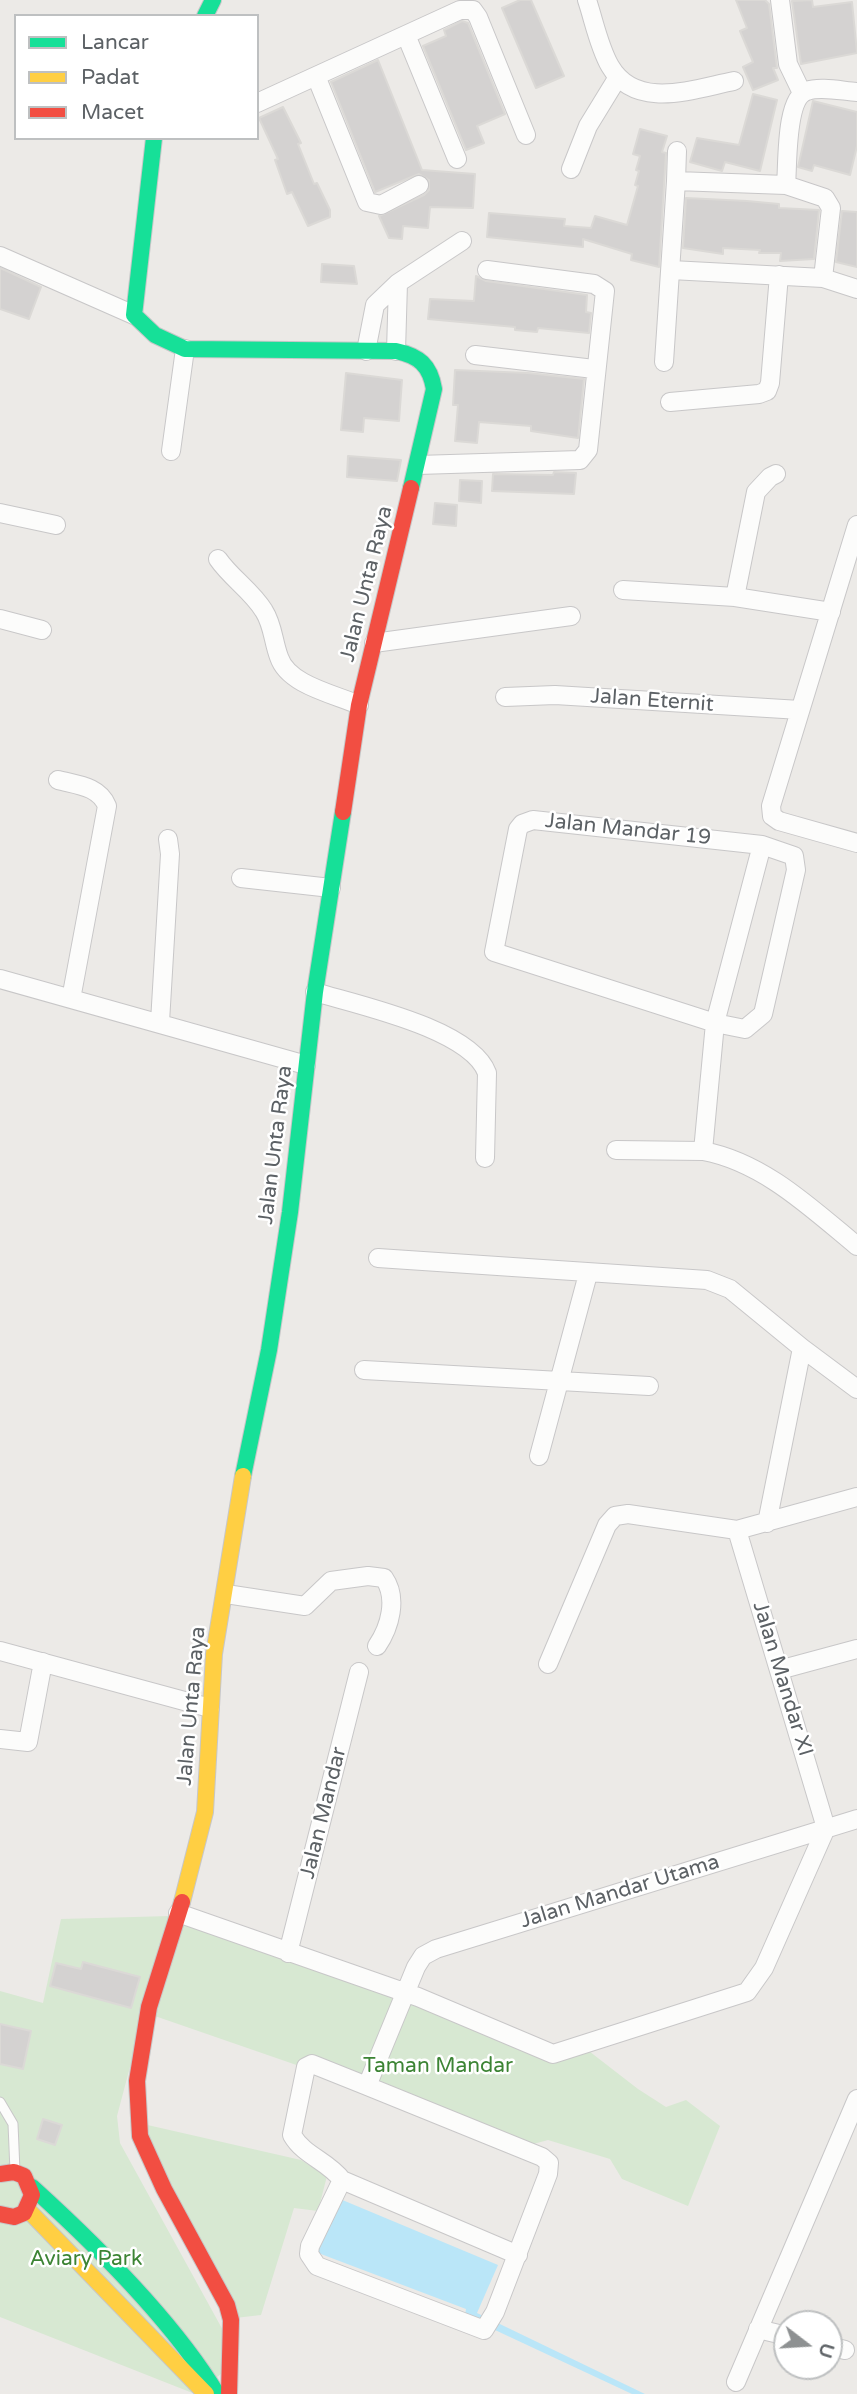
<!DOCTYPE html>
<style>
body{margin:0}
#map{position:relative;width:857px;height:2394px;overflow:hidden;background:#eceae7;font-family:"Varela Round",sans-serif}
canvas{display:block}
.legend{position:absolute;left:14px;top:14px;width:245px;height:126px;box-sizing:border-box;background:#fff;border:2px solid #bec0c1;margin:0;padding:9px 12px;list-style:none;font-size:21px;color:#5c6165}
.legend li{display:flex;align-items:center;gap:14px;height:35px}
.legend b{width:35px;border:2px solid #bec0c1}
.north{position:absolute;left:773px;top:2310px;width:70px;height:70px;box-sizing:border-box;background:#fff;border:2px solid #bec0c1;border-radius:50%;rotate:107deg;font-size:19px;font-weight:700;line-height:28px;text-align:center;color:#5c6165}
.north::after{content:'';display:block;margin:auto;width:24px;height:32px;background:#8e9192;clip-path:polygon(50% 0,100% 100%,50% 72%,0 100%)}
</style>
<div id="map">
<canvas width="857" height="2394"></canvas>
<ul class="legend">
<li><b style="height:9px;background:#16e098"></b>Lancar</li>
<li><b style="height:9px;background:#ffcf43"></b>Padat</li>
<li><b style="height:9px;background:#f24e42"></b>Macet</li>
</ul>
<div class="north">U</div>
</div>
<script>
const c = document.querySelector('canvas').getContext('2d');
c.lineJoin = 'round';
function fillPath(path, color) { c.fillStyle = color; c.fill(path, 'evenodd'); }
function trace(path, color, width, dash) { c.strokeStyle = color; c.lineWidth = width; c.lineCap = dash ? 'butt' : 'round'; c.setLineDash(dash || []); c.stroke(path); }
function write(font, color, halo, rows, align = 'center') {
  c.font = font + ' "Varela Round",sans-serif'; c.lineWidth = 5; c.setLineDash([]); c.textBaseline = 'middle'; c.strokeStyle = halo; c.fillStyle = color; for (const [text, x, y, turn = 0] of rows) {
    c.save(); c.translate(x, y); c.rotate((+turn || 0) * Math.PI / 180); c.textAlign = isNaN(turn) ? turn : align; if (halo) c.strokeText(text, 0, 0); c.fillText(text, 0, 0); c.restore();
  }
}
const green = new Path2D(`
 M173,1915l225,83 -38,89 -208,-72z
 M170,1916l-53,200 3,27 105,191 1,36 -31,24 -195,-77v-326l43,12 18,-84z
 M400,1998l154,61 31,-11 53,41 28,18 20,-7 34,26 -32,80 -66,-27 -12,-20 -62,-19 -33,9 -152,-60z
 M130,2121l171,39 26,16 -9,35 -24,-3 -33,107 -26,3z`);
const water = new Path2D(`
 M340,2199l158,66 -21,48 168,81h-13l-167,-78 1,-7 -153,-58z`);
const building = new Path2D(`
 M520,0h11l33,76 -28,12 -34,-80z
 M736,0h29l4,4 8,64h-4l5,12 -25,10 -10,-23 10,-5 -13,-31 7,-3z
 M812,0l1,7 39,-5 5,51 -56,11 -9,-63z
 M462,21l6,2 37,91 -28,12 7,17 -18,7 -43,-104 23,-10 -2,-6z
 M378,60l44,110 53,4 -2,34 -43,-1 -2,21 -25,-2 -1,13 -13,-1 -10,-22 45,-21 5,-5v-10l-10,-6 -44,18 -44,-110z
 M753,94l24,6 -17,71 -35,-9 -3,9 -32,-9 7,-24 42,7z
 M813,101l44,11v34l-7,29 -36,-10 -2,6 -14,-4z
 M283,107l18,36 -3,1 16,40 3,-1 13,27v7l-22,9 -16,-34 -5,2 -12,-34 3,-1 -19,-41z
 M640,129l27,7 -5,16 4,1 -7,114 -28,-7 1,-6 -49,-15v8l-96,-10 2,-24 76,6 -1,7 27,2 4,-12 32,9 11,-39 -3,-1 4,-14 -3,-1 4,-14 -7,-2z
 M686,198l61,3 32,3v4l40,2 -5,49 -34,2 1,-8h-22l1,-3 -37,-2v6l-40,-6z
 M842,211l15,1v55l-21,-5z
 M322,264l32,2 3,18 -36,-2z
 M0,268l41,19 -12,32 -29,-10z
 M476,276l10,5 101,14 -1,17 5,1 -2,20 -51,-5 -1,4 -22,-2v-3l-87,-8 2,-20 44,2z
 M455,370l73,3 56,6 -6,59 -47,-7v-5l-52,-4 -2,21 -22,-2 3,-36h-5z
 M346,373l56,7 -3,41 -35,-3 -1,14 -22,-2z
 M348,456l53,4 -4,21 -50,-4z
 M554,472l22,1 -2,21 -82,-3 1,-17 60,1z
 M460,480l22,1 -1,22 -22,-2z
 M435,503l22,2 -1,21 -23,-2z
 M83,1962l57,15 -9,31 -81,-22 6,-23 25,6z
 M0,2024l31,7 -8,38 -23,-5z
 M43,2119l19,6 -7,20 -18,-6z`);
const lane = new Path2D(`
 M0,2102l13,22 2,47`);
const street = new Path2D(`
 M587,0c7,21 12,47 23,66 26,45 83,23 124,15
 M780,0l8,64 14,29
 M406,35l51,124
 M316,76l51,126 14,3 38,-20
 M257,103l203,-93h13l5,7 48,118
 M677,151l-1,30 110,4 39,13 6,10 -8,70
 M571,169l17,-43 30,-49
 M786,185c2,-21 -1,-87 21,-94 13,-5 35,0 50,1
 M0,256l134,59
 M671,270l152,8 34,11
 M366,351l9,-46 23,-22 64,-42
 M396,351l2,-68
 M475,355l119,14
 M664,362l12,-181
 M670,402l89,-8 8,-3 3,-8 9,-108
 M171,451l14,-102
 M418,465l162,-5 8,-10 17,-159 -11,-7 -107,-14
 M0,513l56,12
 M857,525l-86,281 1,10 7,5 78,22
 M218,559c13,19 34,32 46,52 9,14 9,30 15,46 9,28 55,37 80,48
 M623,590l112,7 96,15
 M735,597l21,-105 14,-15 6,-3
 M0,619l42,11
 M374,643l197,-27
 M505,697l50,-2 245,15
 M58,780c19,5 41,6 49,26l-36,193
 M533,820l229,25 32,11 2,14 -33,144 -18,15 -30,-6 -221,-71 24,-123 4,-5z
 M762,845l-47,178 -12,128c60,11 108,57 154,95
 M241,878l90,10
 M0,979l306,86
 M315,992c43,13 156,37 172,81l-2,85
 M160,1022l10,-168 -2,-15
 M616,1150l87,1
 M378,1258l329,22 23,9 72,59
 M364,1370l285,16
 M539,1456l49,-182
 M767,1523l35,-175 55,41
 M226,1594l79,12 26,-25 37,-5 16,2c14,20 6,49 -7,68
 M0,1651l210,57
 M548,1664l59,-139 8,-9 13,-2 109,16 120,-33
 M779,1670l78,-21
 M0,1739l28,3 15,-80
 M178,1913l240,84 135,57 194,-62 17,-24 62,-140 -89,-298
 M288,1953l71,-281
 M367,2086l-55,-22 -6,3 -14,68c12,21 36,26 50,45l176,75
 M342,2180l-32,66 -1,8 8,12 167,64 11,-18 53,-138 1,-11 -7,-6 -175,-71 49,-119 7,-11 13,-7 421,-130
 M758,2329l29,7
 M829,2346l16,4
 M736,2382l121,-283`);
const fast = new Path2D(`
 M205,16l8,-16
 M154,138l-20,177 21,20 30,14 211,2c23,5 34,14 38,38l-23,99
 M243,1476l26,-126 21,-138 25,-220 28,-180
 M32,2187c64,58 141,134 185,207`);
const slow = new Path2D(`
 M182,1902l23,-90 9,-158 29,-178
 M27,2209l179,185`);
const jam = new Path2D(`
 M343,812l16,-107 52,-217
 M182,1902l-33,105 -12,74 3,55 24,53 63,116 4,15 -2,74
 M0,2174l14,-2 10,4 8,19 -8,18 -10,4 -14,-3`);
const streetNames = [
 ["Jalan Unta Raya",367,584,-76],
 ["Jalan Eternit",652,701,4],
 ["Jalan Mandar 19",628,830,6],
 ["Jalan Unta Raya",276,1145,-83],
 ["Jalan Mandar XI",782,1679,73],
 ["Jalan Unta Raya",192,1706,-85],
 ["Jalan Mandar",324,1813,-76],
 ["Jalan Mandar Utama",620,1892,-17]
];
const parkNames = [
 ["Taman Mandar",438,2066],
 ["Aviary Park",86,2259]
];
fillPath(green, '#d7e8d2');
fillPath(water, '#bae6f8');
fillPath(building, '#d4d2d1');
trace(building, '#dbd9d6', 2);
trace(lane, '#c8c7c8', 11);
trace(street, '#c8c7c8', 20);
trace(fast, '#c7c7c8', 18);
trace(slow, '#c7c7c8', 18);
trace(jam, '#c7c7c8', 18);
trace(lane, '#fcfcfb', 9);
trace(street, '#fcfcfb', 18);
trace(fast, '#16e098', 16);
trace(slow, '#ffcf43', 16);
trace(jam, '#f24e42', 16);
write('21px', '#5c6165', '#fff', streetNames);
write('21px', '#3c8434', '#fff', parkNames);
</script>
